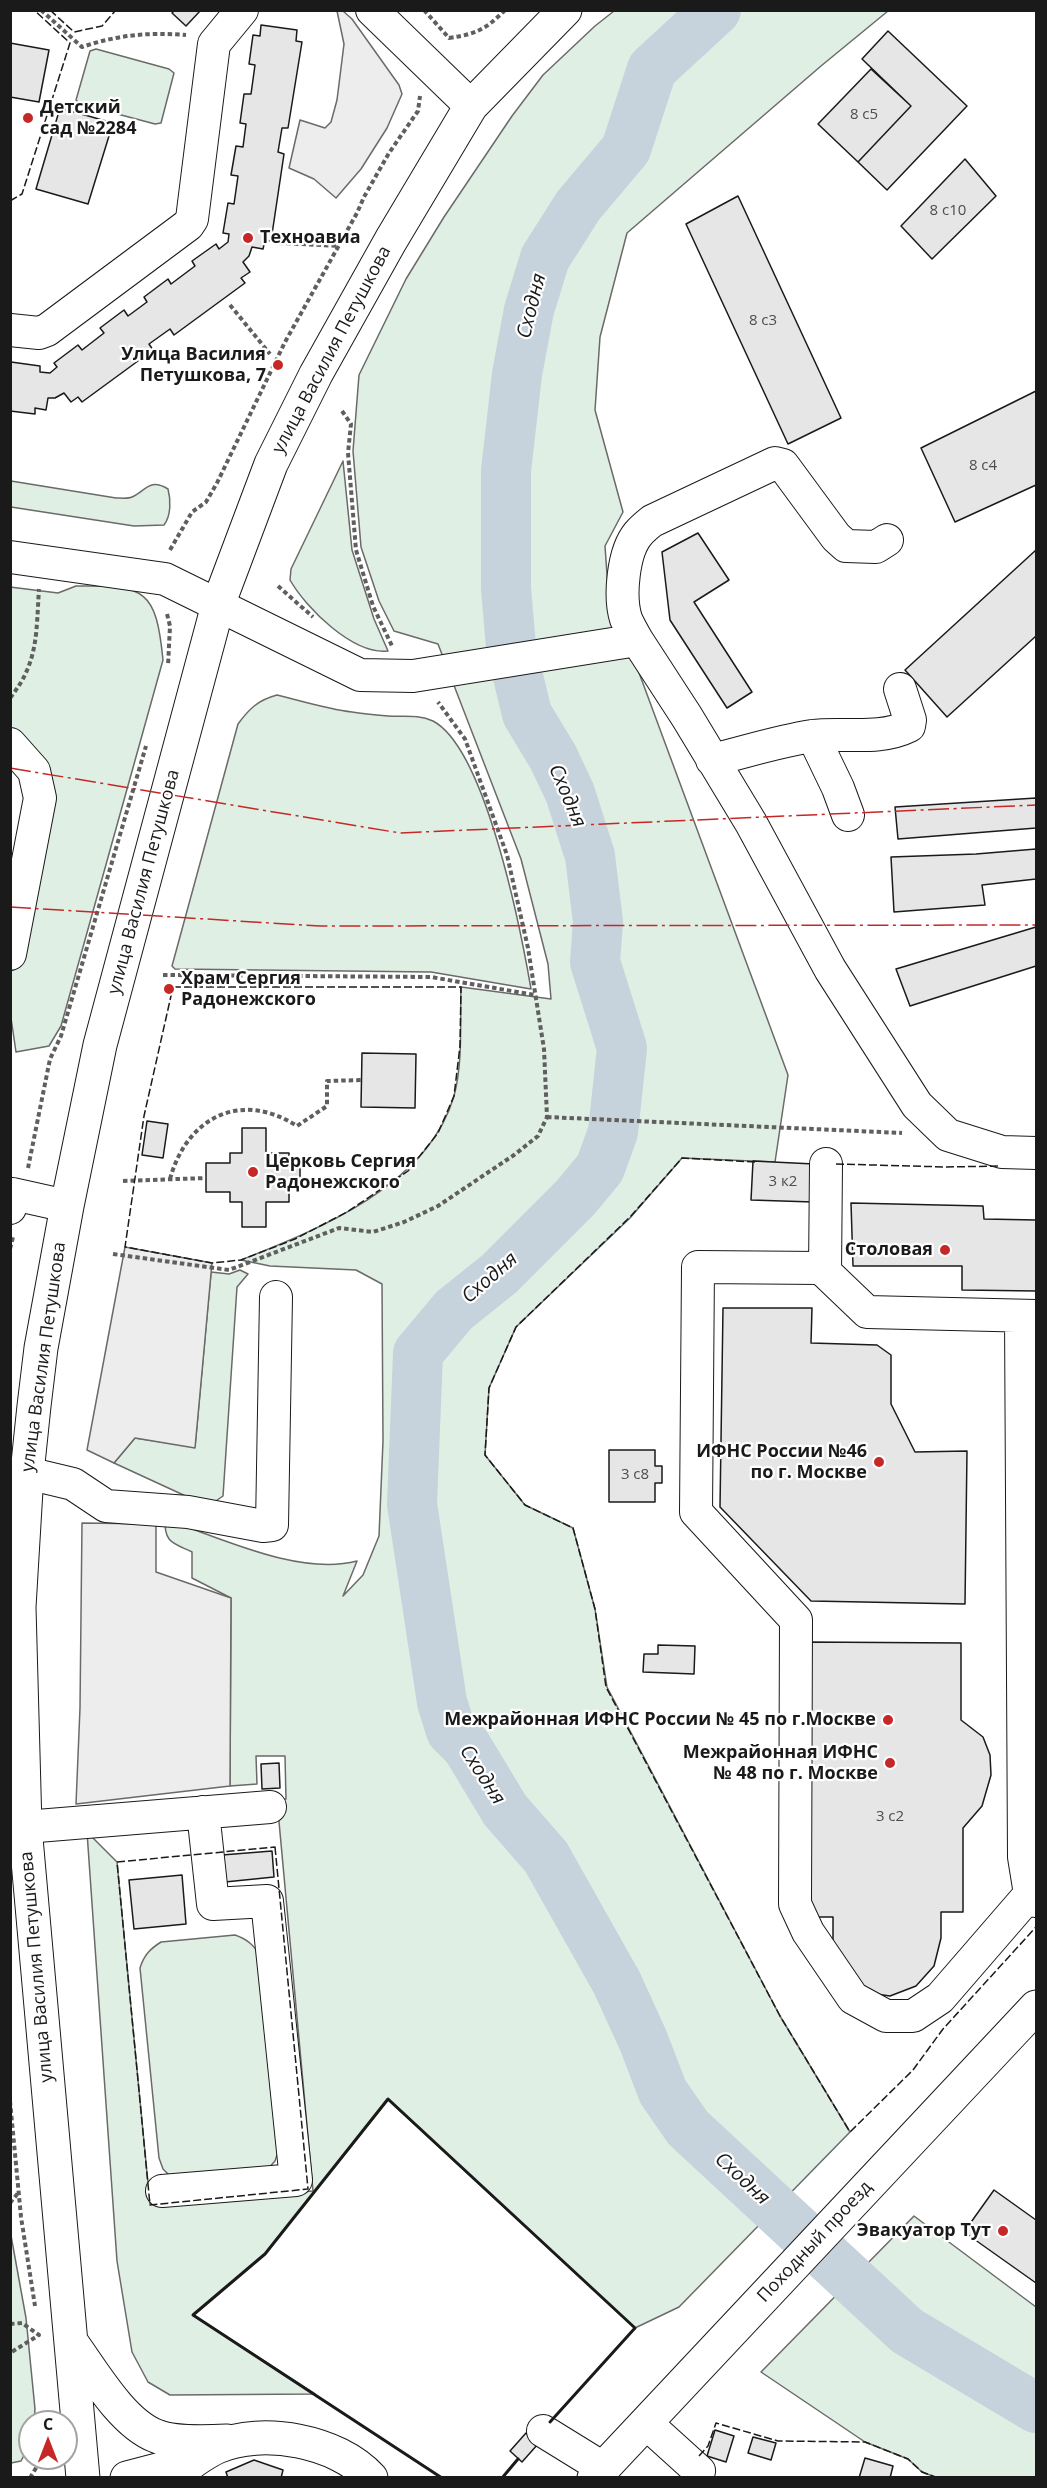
<!DOCTYPE html>
<meta charset="utf-8">
<style>
body{margin:0}
#map{position:relative;width:1047px;height:2488px;overflow:hidden;background:#fff;font-family:"Open Sans",sans-serif}
canvas{display:block}
.frame{position:absolute;inset:0;border:12px solid #1a1a1a;pointer-events:none}
.north{position:absolute;left:18px;top:2410px;width:60px;height:60px;box-sizing:border-box;background:#fff;border:2px solid #a3a3a3;border-radius:50%;rotate:0deg;font-size:16px;font-weight:700;line-height:24px;text-align:center;color:#1a1a1a}
.north::after{content:'';display:block;margin:auto;width:21px;height:27px;background:#c62828;clip-path:polygon(50% 0,100% 100%,50% 72%,0 100%)}
</style>
<div id="map">
<canvas width="1047" height="2488"></canvas>
<div class="frame"></div>
<div class="north">С</div>
</div>
<script>
const c = document.querySelector('canvas').getContext('2d');
c.lineJoin = 'round';
function fillPath(path, color) { c.fillStyle = color; c.fill(path, 'evenodd'); }
function trace(path, color, width, dash) { c.strokeStyle = color; c.lineWidth = width; c.lineCap = dash ? 'butt' : 'round'; c.setLineDash(dash || []); c.stroke(path); }
function write(font, color, halo, rows, align = 'center') {
  c.font = font + ' "Open Sans",sans-serif'; c.lineWidth = 4.5; c.setLineDash([]); c.textBaseline = 'middle'; c.strokeStyle = halo; c.fillStyle = color; for (const [text, x, y, turn = 0] of rows) {
    c.save(); c.translate(x, y); c.rotate((+turn || 0) * Math.PI / 180); c.textAlign = isNaN(turn) ? turn : align; if (halo) c.strokeText(text, 0, 0); c.fillText(text, 0, 0); c.restore();
  }
}
const green = new Path2D(`
 M614,11h274l-67,55 -194,167 -27,104 -5,73 28,102 -18,34 3,43 180,486 -13,87 -93,-4 -52,60 -114,109 -27,61 -4,67 40,50 48,23 22,81 12,78 173,329 70,116 -171,175 -44,21 -247,-228 -123,154 -72,61 122,79 -145,1 -22,-13 -16,-30 -15,-91 -30,-429 30,30 33,342 163,-13 -36,-391 9,-1 -1,-43h-29l1,28 -27,2 1,-188 -39,-20v-26c-19,-9 -28,-9 -27,-33 56,19 134,57 192,42l-14,35 20,-21 16,-39 4,-95 -1,-157 -26,-14 -86,-4 -29,-6c78,-31 187,-74 213,-164 9,-33 6,-75 7,-109l90,12 -3,-35 -27,-105 -83,-215 -44,-13 -15,-30 -18,-54 -8,-96 6,-76 47,-96 38,-62 68,-101 31,-41 52,-49z
 M96,49l73,20 5,4 -13,50 -6,1 -75,-20 -4,-4 14,-49z
 M343,461l9,89 22,69 14,32c-35,4 -82,-43 -98,-71l1,-11z
 M11,481l105,17c4,0 12,1 16,-1 13,-5 17,-20 36,-8 3,11 3,27 -4,36l-30,1 -123,-19z
 M76,586c70,-1 80,4 87,74l-102,366 -12,20 -33,6 -6,-41 1,-146 16,3 17,-36 -33,-103 -1,-142 48,6z
 M277,695c25,6 50,14 75,17 12,2 24,3 36,4 16,1 30,-2 45,5 53,28 88,210 98,268l-100,-17 -256,-3 -3,-3 66,-242c11,-15 20,-24 39,-29z
 M240,1270l8,4 -11,13 -14,209 -10,7 -23,-5 -76,-35 21,-25 60,9 16,-175 18,2z
 M235,1935c12,4 19,10 26,22l19,189 -5,15 -10,11 -91,8 -11,-11 -4,-11 -19,-190c4,-13 10,-19 21,-26z
 M914,2216l122,91v170l-98,1 -16,-6 -14,-13 -43,-17 -104,-70z
 M10,2230l16,88 9,91 -1,13h-4v22l-9,17 -10,2z`);
const parking = new Path2D(`
 M337,11h6l9,8 47,66 3,9 -15,34 -26,41 -25,29 -22,-19 -25,-11 11,-48 25,8 6,-6 6,-22 7,-56z
 M125,1247l87,16 -17,185 -60,-10 -21,25 -27,-13z
 M82,1523l74,1v48l75,26 -1,188 -154,18 4,-96z`);
const river = new Path2D(`
 M716,10l-64,59 -26,80 -48,57 -33,52 -16,52 -12,64 -11,97v117l5,59 16,67 26,43 17,36 20,63 8,66 -3,40 27,86 -9,84 -13,36 -24,29 -77,77 -45,36 -36,43 -6,151 30,198 9,29 16,16 38,63 41,47 71,126 26,57 20,52 25,36 219,203 129,77`);
const building = new Path2D(`
 M175,10h26l-15,16 -14,-13z
 M261,25l36,5 -1,11 6,1 -14,86h-6l-4,24 6,2 -13,87 -6,-1 -2,9 -11,-2 -3,9 -6,6 7,10 -9,6 4,5 -71,52 -4,-6 -21,15 4,6 -71,52 -4,-5 -7,5 -7,-9 -9,5h-7l-2,12 -11,-2v6l-25,-3 1,-49 29,4v6l10,1 7,-6 -3,-4 24,-18 4,5 22,-17 -4,-5 24,-18 4,6 19,-14 -3,-5 24,-18 3,5 24,-18 -3,-5 24,-17 3,5 9,-7 1,-8 -6,-1 5,-30 6,1 4,-28 -7,-1 5,-29 7,1 3,-23 -6,-1 4,-29h7l4,-29 -6,-1 4,-29 7,1z
 M888,31l79,75 -80,84 -29,-28 53,-56 -49,-47z
 M10,43l39,7 -10,52 -29,-5z
 M871,69l40,37 -53,56 -40,-38z
 M60,108l53,15 -25,81 -52,-15z
 M965,159l31,37 -64,63 -31,-33z
 M738,196l103,222 -53,26 -102,-220z
 M1036,391v94l-81,37 -34,-74z
 M698,533l31,47 -35,22 58,90 -25,16 -57,-88 -8,-68z
 M1036,550v86l-89,81 -42,-47z
 M1036,798v30l-138,11 -3,-32z
 M1036,849v30l-54,6 3,20 -91,7 -3,-55 85,-3z
 M1036,927v39l-126,40 -14,-37z
 M362,1053l54,1 -1,54 -54,-1z
 M147,1121l21,3 -5,34 -21,-3z
 M242,1128h24v25h23v14h11v20h-11v15h-23v25h-24v-25h-12v-10h-24v-29h24v-10h12z
 M753,1161l61,3 -1,38 -62,-2z
 M851,1203l132,3 1,13 52,1v71l-74,-1v-24h-109z
 M723,1308h89l-1,35 66,2 14,10v49l24,48 52,-1 -2,153 -154,-3 -91,-94z
 M609,1450h46v16h7v17h-7v19h-46z
 M805,1642l156,1v77l22,17 7,18 1,20 -9,31 -19,22v84h-22v26l-7,28 -18,20 -26,10 -28,-4 -29,-50v-25h-24z
 M658,1645l37,1 -1,28 -51,-2 1,-18h14z
 M279,1763l1,25 -18,1 -1,-25z
 M272,1851l2,26 -49,5 -3,-27z
 M182,1875l4,49 -52,5 -5,-49z
 M994,2190l42,30v63l-72,-51z
 M715,2430l19,6 -8,26 -19,-6z
 M526,2433l12,11 -16,18 -12,-11z
 M753,2437l23,6 -5,17 -23,-7z
 M865,2458l28,8 -3,12h-31z
 M254,2460l29,10 -2,8h-53l-2,-6z`);
const path = new Path2D(`
 M41,10l41,37c35,-12 67,-15 104,-12
 M424,10l25,28c27,-4 36,-8 56,-28
 M279,243l60,3
 M230,305l40,49
 M342,411l9,13 -3,29 8,97 17,56 19,40
 M170,550l22,-38 14,-10 11,-19 68,-141 72,-129 7,-16 25,-44 29,-42 2,-15
 M278,586l35,31
 M167,614l3,12 -2,40
 M10,698c29,-36 26,-66 29,-109
 M163,975l268,2 104,18
 M547,1117l355,16
 M28,1168l22,-109 11,-23 85,-290
 M170,1179c17,-62 71,-89 127,-53l30,-20v-25l35,-1
 M123,1181l83,-3
 M10,1249l3,-12
 M113,1254l116,16 110,-42 34,4 31,-10 34,-16 76,-51 24,-19 9,-19 -3,-68 -16,-101 -21,-93 -42,-116 -27,-37
 M10,2101l11,116 14,89
 M10,2203l8,-10
 M10,2324l12,-1 17,12 -29,18
 M30,2478l12,-20`);
const minor = new Path2D(`
 M372,10l99,96
 M10,330l29,3 8,-3 141,-105 4,-6 22,-175 28,-34
 M10,557l155,22 195,96 53,1 224,-36 50,77 64,106 79,146 87,136 31,30 54,17 34,1
 M637,640c-4,-7 -8,-14 -11,-21 -7,-22 -3,-67 12,-85 4,-5 9,-9 14,-13l123,-58 8,2 53,72 10,9 30,1 11,-7
 M813,736l25,52 10,27
 M10,744l24,27 6,27 -30,156
 M712,760c33,-8 67,-19 100,-24 32,-4 67,5 97,-10l1,-6 -10,-31
 M10,1208l3,-14 54,12
 M825,1272l1,-108
 M1021,1316l3,541 6,37 6,7
 M27,1473l46,11 33,22 82,6 75,14 9,-1 4,-228
 M25,1827l245,-20
 M1030,1894l-90,104 -27,18h-27l-33,-18 -45,-66 -13,-28 1,-284 -100,-108 2,-245 123,1 46,44 169,4
 M162,2191l134,-11 -29,-279 -54,3 -10,-92
 M646,2423l53,48 -2,7
 M543,2431l60,37`);
const major = new Path2D(`
 M72,2343c21,29 50,80 84,93 17,7 52,6 71,5
 M83,2478l-58,-651 -6,-220 8,-134 7,-67 7,-58 26,-142 33,-161 118,-440 53,-141 45,-90 75,-134 80,-134 94,-96
 M127,2478l65,-17
 M171,2478c15,-12 29,-23 46,-31 45,-20 121,-6 154,31
 M594,2478l442,-471`);
const fence = new Path2D(`
 M50,10l24,22 28,-6 14,-16
 M10,201l12,-7 48,-151 -36,-33
 M173,987h288l-1,59 -6,50 -16,37 -30,38 -61,41 -52,27 -54,21 -29,3 -87,-16 19,-131z
 M755,1162l-73,-4 -52,59 -114,110 -27,61 -4,67 40,50 48,23 22,81 11,78 174,329 70,116 63,-62 30,-41 93,-102
 M836,1164l111,3 54,-1
 M275,1847l33,342 -158,16 -33,-343z
 M699,2456l9,-10 8,-23 62,18 87,1 43,17 14,13 16,6`);
const wall = new Path2D(`
 M442,2478l-249,-163 72,-61 123,-155 247,229 -85,94
 M502,2478l16,-19`);
const power = new Path2D(`
 M10,768l390,65 636,-28
 M10,907l310,19 716,-1`);
const markers = [
 [28,118,6,"#c62828"],
 [248,238,6,"#c62828"],
 [278,365,6,"#c62828"],
 [169,989,6,"#c62828"],
 [253,1172,6,"#c62828"],
 [945,1250,6,"#c62828"],
 [879,1462,6,"#c62828"],
 [888,1720,6,"#c62828"],
 [890,1763,6,"#c62828"],
 [1003,2231,6,"#c62828"]
];
const numberNames = [
 ["8 с5",864,115],
 ["8 с10",948,211],
 ["8 с3",763,321],
 ["8 с4",983,466],
 ["3 к2",783,1182],
 ["3 с8",635,1475],
 ["3 с2",890,1817]
];
const poiNames = [
 ["Детский",40,108,"left"],
 ["сад №2284",40,129,"left"],
 ["Техноавиа",260,238,"left"],
 ["Улица Василия",266,355],
 ["Петушкова, 7",266,376],
 ["Храм Сергия",181,979,"left"],
 ["Радонежского",181,1000,"left"],
 ["Церковь Сергия",265,1162,"left"],
 ["Радонежского",265,1183,"left"],
 ["Столовая",933,1250],
 ["ИФНС России №46",867,1452],
 ["по г. Москве",867,1473],
 ["Межрайонная ИФНС России № 45 по г.Москве",876,1720],
 ["Межрайонная ИФНС",878,1753],
 ["№ 48 по г. Москве",878,1774],
 ["Эвакуатор Тут",991,2231]
];
const streetNames = [
 ["улица Василия Петушкова",332,350,-62],
 ["улица Василия Петушкова",144,882,-75],
 ["улица Василия Петушкова",44,1357,-82],
 ["улица Василия Петушкова",37,1967,-95],
 ["Походный проезд",815,2242,-47]
];
const waterNames = [
 ["Сходня",532,306,-76],
 ["Сходня",567,796,67],
 ["Сходня",490,1278,-41],
 ["Сходня",482,1775,57],
 ["Сходня",742,2179,43]
];
fillPath(green, '#e0efe3');
trace(green, '#6a6a6a', 1.5);
fillPath(parking, '#ededed');
trace(parking, '#6a6a6a', 1.5);
trace(river, '#c6d2dc', 50);
fillPath(building, '#e6e6e6');
trace(building, '#1a1a1a', 1.5);
trace(minor, '#1a1a1a', 34);
trace(major, '#1a1a1a', 35);
trace(path, '#5f5f5f', 4, [4.5, 3]);
trace(minor, '#fff', 32);
trace(major, '#fff', 33);
trace(fence, '#1a1a1a', 1.5, [8, 3]);
trace(wall, '#1a1a1a', 3);
trace(power, '#c62828', 1.5, [21, 4.5, 3, 4.5]);
for (const [x, y, r, color] of markers) { const dot = new Path2D(); dot.arc(x, y, r, 0, 2 * Math.PI); c.fillStyle = color; c.fill(dot); trace(dot, '#fff', 2); }
write('15px', '#4d4d4d', null, numberNames);
write('bold 18px', '#1a1a1a', '#fff', poiNames, 'right');
write('18px', '#1a1a1a', '#fff', streetNames);
write('italic 20px', '#1a1a1a', '#fff', waterNames);
</script>
